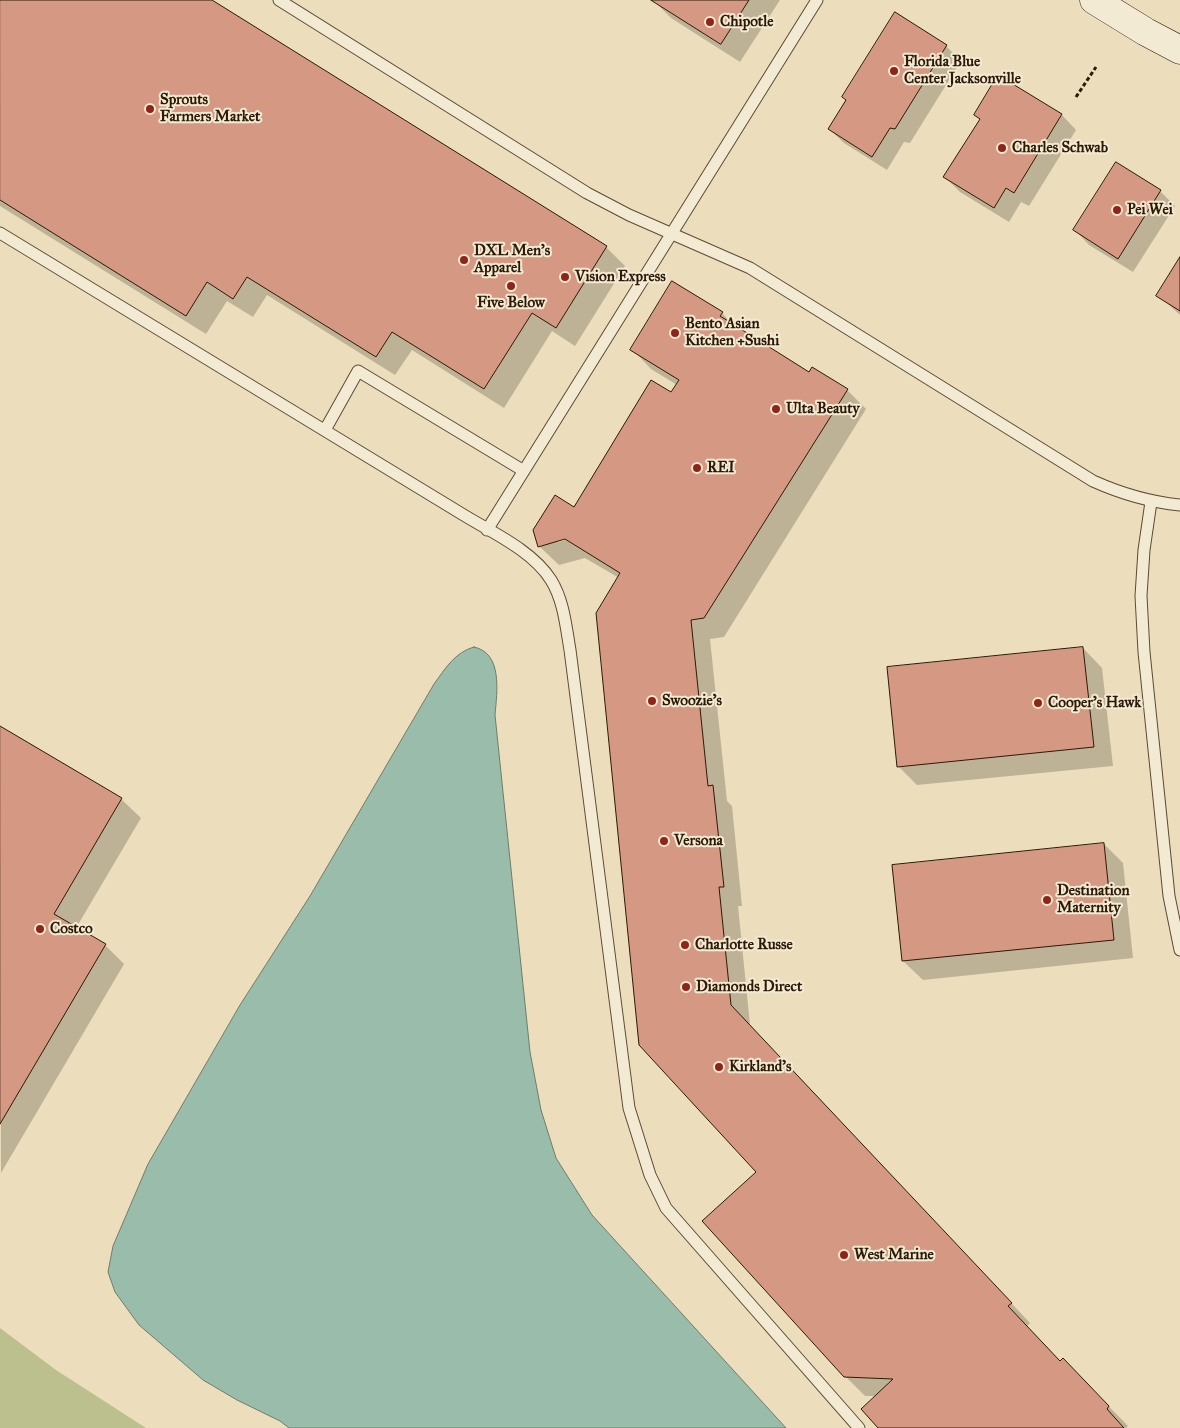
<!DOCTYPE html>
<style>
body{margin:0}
canvas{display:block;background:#ecdebc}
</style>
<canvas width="1180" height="1428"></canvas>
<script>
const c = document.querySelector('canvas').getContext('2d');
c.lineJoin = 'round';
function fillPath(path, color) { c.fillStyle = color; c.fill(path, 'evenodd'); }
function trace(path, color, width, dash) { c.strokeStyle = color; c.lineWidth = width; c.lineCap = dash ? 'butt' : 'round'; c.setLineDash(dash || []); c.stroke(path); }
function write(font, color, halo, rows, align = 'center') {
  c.font = font + ' "IM FELL Great Primer",serif'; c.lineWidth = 4; c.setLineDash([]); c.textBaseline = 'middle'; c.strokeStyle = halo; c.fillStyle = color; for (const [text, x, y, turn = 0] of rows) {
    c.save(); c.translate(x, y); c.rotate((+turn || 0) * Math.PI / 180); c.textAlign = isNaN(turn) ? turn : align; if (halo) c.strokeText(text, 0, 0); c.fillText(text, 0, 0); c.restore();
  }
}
const green = new Path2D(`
 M0,1328l56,42 90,58h-146z`);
const water = new Path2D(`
 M474,647c29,6 23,45 21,68l35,337 11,58 15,48 36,57 194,213h-497l-9,-7 -43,-21 -34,-20 -64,-55 -24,-33 -7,-20 5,-26 35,-82 92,-159 70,-109 124,-212c11,-15 21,-32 40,-37z`);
const shadow = new Path2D(`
 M0,0h210l396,247 19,19 -50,80 -23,-15 -48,77 -92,-58 -17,25 -128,-80 -14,22 -26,-16 -21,33 -206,-128z
 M653,0h127l-40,62 -69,-44z
 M895,14l51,32 15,15 -51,82 -6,-1 -17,28 -43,-27 -15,-14z
 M999,76l63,39 14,15 -47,76 -8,-4 -12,20 -49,-30 -15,-15 35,-57 -5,-6z
 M1117,164l43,27 15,15 -42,66 -44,-27 -14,-15z
 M1180,260v55l-22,-20z
 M722,313l14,15 74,46 37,16 19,19 -142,228 -14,2 17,162 5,5 10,100h-4l12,119 280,298 -3,3 34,36 21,17 46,47 -2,2h-246l-3,-32h-12l-20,-20 -87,-204 -139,-594 -34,-20 -26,7 -20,-19 133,-152 5,-9 -26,-16 -19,-20zM571,536l1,2 -14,4v-2z
 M1083,648l19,20 11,98 -196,19 -19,-19z
 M0,728l121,71 20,19 -65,110 29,17 19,19 -123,209z
 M1104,844l19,19 10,95 -210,22 -20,-19 -10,-95z`);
const building = new Path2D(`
 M0,0h212l395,246 -51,82 -24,-15 -48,76 -92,-57 -16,25 -129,-80 -14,22 -26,-17 -21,34 -186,-116z
 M651,0h98l-28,44z
 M895,12l52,33 -52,84 -5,-1 -18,29 -44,-28 18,-29 -4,-3z
 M998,75l64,39 -48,79 -8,-5 -12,20 -51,-31 37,-58 -6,-4z
 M1116,162l45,28 -43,69 -45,-29z
 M1180,257v54l-24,-15z
 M672,281l51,31 -3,4 89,56 3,-5 36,22 -144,229 -13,2 17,166 5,-1 11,102h-5l12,118 281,298 -4,3 52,55 3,-3 46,48 -2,3 17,19h-246l-17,-19 32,-30 -49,-2 -142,-156 54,-49 -117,-127 -43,-432 24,-40 -55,-34 -27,8 -5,-17 22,-35 19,12 77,-127 20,12 8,-12 -49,-30z
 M1083,647l11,100 -197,20 -10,-100z
 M0,726l122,72 -68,116 52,30 -106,180z
 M1104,843l10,97 -212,21 -10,-96z`);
const path = new Path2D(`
 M1076,97l20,-30`);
const service = new Path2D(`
 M279,0l308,193 42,22 121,53 343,213c29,13 56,21 87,24
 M0,233l462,281c29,18 70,36 89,66 13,21 15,47 19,70l59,458 21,67 16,33 193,220
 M325,430l33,-59 166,100
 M1151,502l-7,48 -3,46 3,56 25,244 11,54
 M487,530l330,-530`);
const secondary = new Path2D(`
 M1094,0l52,32 34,18`);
const markers = [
 [710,22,5,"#8f2418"],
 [894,71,5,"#8f2418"],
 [150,109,5,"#8f2418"],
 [1002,148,5,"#8f2418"],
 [1117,210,5,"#8f2418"],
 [464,260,5,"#8f2418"],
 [565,277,5,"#8f2418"],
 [511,286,5,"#8f2418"],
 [675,333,5,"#8f2418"],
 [776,409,5,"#8f2418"],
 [697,468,5,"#8f2418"],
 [652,701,5,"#8f2418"],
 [1038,703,5,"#8f2418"],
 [664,841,5,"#8f2418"],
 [1047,900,5,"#8f2418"],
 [40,929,5,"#8f2418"],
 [685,945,5,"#8f2418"],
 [686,987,5,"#8f2418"],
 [719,1067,5,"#8f2418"],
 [844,1255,5,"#8f2418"]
];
const poiNames = [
 ["Chipotle",720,22],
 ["Florida Blue",904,62],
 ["Center Jacksonville",904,79],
 ["Sprouts",160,100],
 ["Farmers Market",160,117],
 ["Charles Schwab",1012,148],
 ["Pei Wei",1127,210],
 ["DXL Men's",474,251],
 ["Apparel",474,268],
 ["Vision Express",575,277],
 ["Five Below",511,303,"center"],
 ["Bento Asian",685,324],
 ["Kitchen +Sushi",685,341],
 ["Ulta Beauty",786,409],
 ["REI",707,468],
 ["Swoozie's",662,701],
 ["Cooper's Hawk",1048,703],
 ["Versona",674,841],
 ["Destination",1057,891],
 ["Maternity",1057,908],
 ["Costco",50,929],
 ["Charlotte Russe",695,945],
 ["Diamonds Direct",696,987],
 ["Kirkland's",729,1067],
 ["West Marine",854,1255]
];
fillPath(green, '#bcc08e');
fillPath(water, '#9abdab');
trace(water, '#6e7c69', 1);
fillPath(shadow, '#0003');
fillPath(building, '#d59883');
trace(building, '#2c1a07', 1);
trace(service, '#5c4b34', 13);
trace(secondary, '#2c1a07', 29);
trace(path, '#2c1a07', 3, [4, 2.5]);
trace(service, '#f3ead3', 11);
trace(secondary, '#f3ead3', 28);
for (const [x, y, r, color] of markers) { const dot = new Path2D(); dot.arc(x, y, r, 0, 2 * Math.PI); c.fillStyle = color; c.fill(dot); trace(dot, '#f3ead3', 2); }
write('bold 15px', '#2c1a07', '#f3ead3', poiNames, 'left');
</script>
